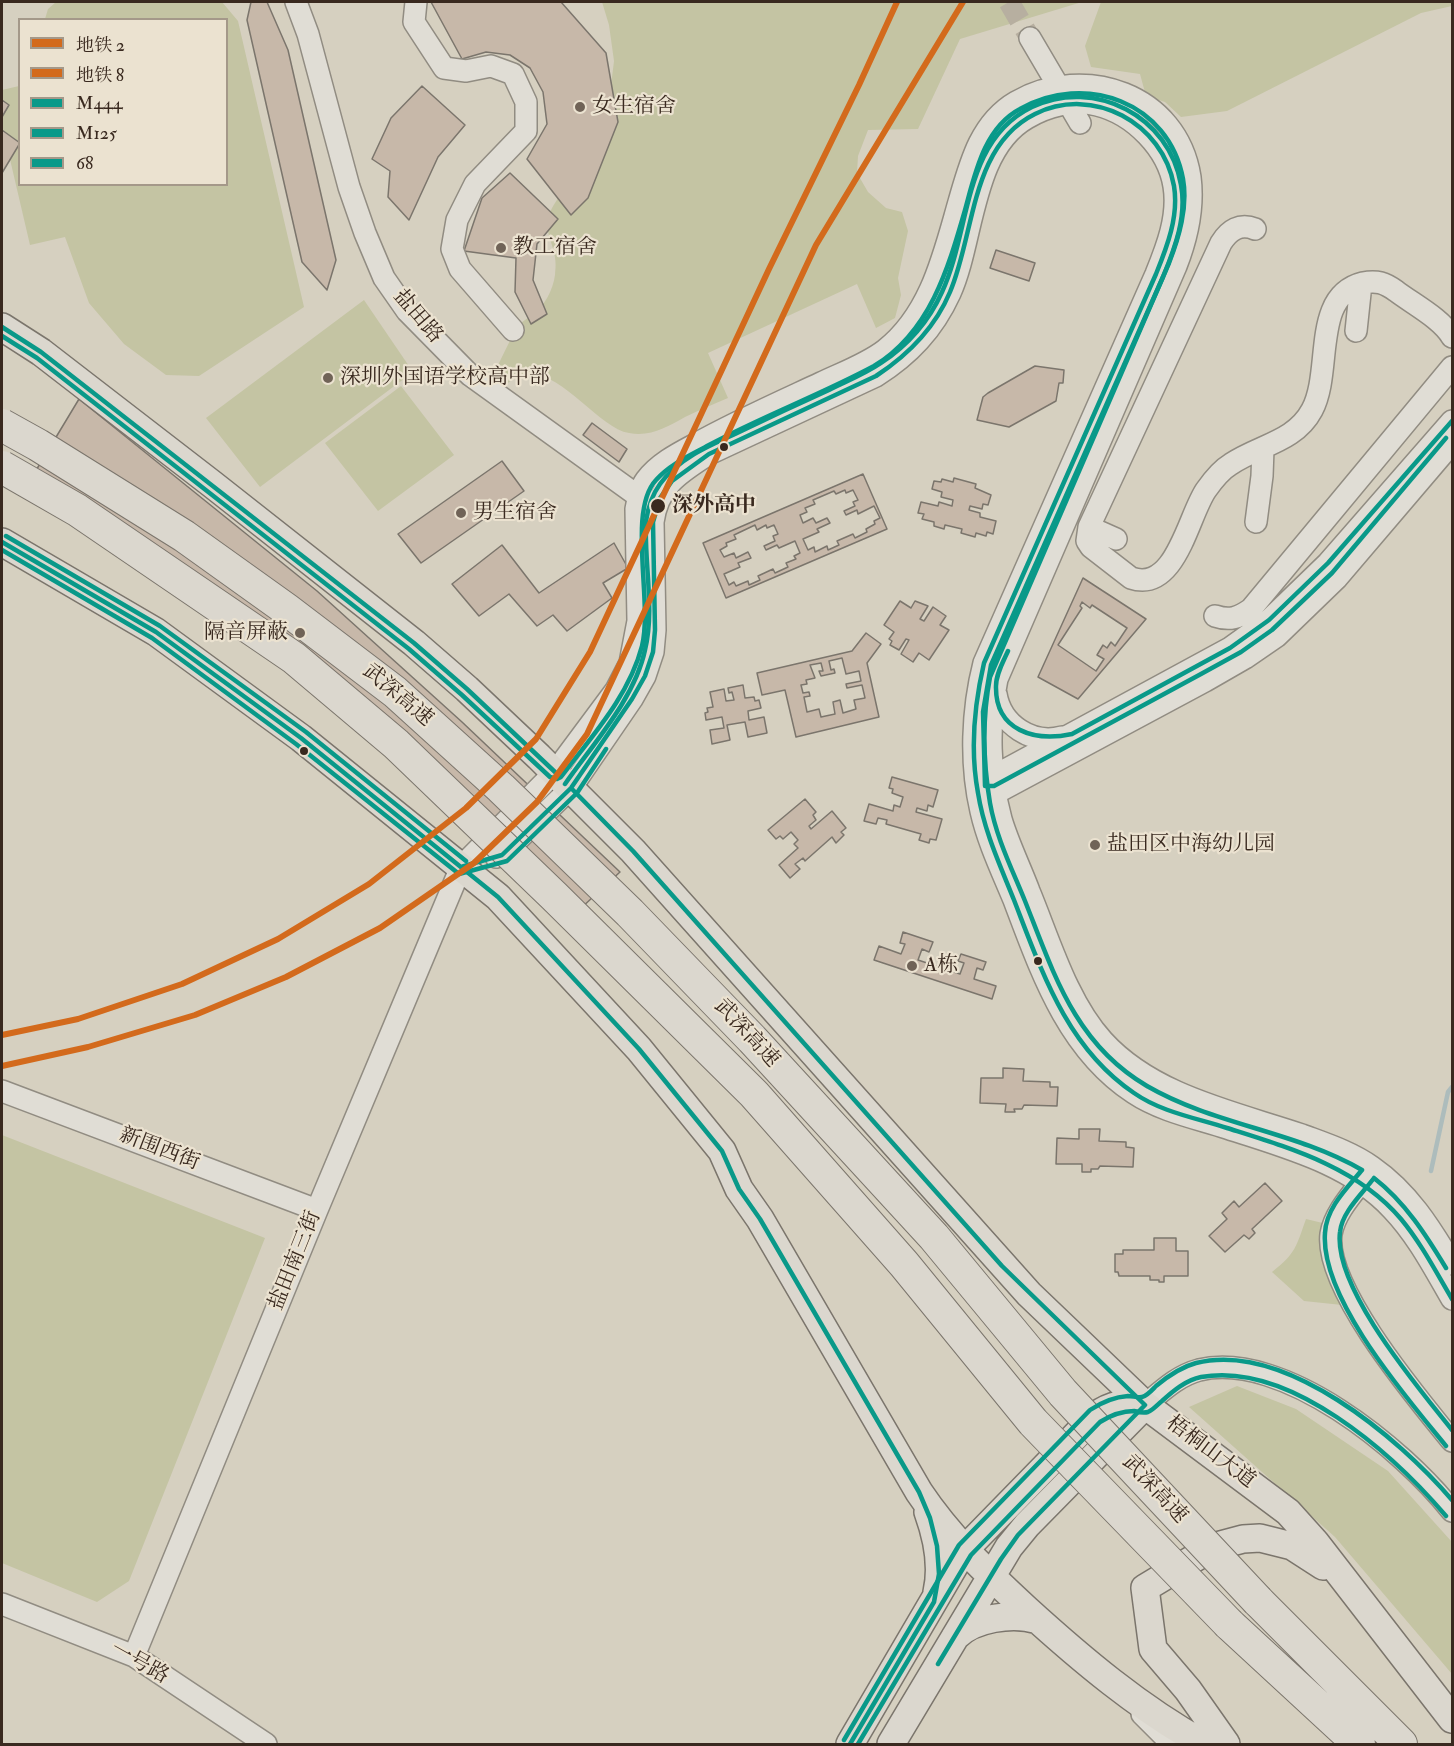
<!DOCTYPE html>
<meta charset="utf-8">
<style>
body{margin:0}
#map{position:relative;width:1454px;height:1746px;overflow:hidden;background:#d6d0c0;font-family:"IM FELL Double Pica","Noto Serif SC",serif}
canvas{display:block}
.frame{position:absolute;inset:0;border:3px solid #39291f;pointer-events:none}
.legend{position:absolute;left:18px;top:18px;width:210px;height:168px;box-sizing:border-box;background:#ebe2d0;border:2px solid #a49889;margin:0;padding:8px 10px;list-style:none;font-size:18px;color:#39291f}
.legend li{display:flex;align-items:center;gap:12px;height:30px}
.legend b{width:30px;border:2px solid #a49889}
</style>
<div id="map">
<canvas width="1454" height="1746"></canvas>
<div class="frame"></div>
<ul class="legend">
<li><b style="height:8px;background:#d36a1c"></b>地铁 2</li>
<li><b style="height:8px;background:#d36a1c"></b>地铁 8</li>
<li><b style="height:8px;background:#099989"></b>M444</li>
<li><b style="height:8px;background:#099989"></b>M125</li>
<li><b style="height:8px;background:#099989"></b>68</li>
</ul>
</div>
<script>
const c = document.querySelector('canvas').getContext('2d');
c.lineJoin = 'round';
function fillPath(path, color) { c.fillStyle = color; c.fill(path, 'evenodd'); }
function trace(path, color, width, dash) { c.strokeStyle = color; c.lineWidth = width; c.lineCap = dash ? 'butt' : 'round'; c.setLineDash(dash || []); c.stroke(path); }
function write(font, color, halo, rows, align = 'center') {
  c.font = font + ' "IM FELL Double Pica","Noto Serif SC",serif'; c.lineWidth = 4.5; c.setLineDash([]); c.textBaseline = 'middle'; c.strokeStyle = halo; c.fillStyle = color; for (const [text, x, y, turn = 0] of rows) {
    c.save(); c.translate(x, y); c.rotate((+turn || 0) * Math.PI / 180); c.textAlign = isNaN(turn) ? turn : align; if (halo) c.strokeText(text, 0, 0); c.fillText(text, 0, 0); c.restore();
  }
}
const green = new Path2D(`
 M56,2h166l16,19 66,286 -105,69 -33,-1 -42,-31 -35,-41 -24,-66 -35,8 -28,-120v-35l17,-4 1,98h206v-164l-181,-1 3,-10z
 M602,2h480l-122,37 -42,90 -50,1 -10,26 -1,17 11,19 18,16 16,4 6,19 -10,47 3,17 -6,23 -19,10 -19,-44 -149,69 20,45c-14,6 -29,12 -43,19 -18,10 -34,20 -56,16 -36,-6 -82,-87 -122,-49l-7,-6 -4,-9c8,-15 15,-33 25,-46 3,-3 8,-5 11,-8 12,-8 21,-25 23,-40 6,-37 -25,-43 8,-83l47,-99 4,-32 -5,-36z
 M1101,2h351v4l-31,7 -194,98 -46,6 -16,-15 -19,-6 -6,-22 -49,-7 -6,-21z
 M364,300l49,72 -153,115 -54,-69z
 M401,386l53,69 -76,56 -53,-68z
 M2,1135l263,103 -136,343 -32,21 -95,-39z
 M1306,1219l25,6 11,80 -38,-4 -32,-29c24,-19 24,-25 34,-53z
 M1237,1386l59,23 92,62 64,71v132l-117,-137 -146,-130z`);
const stream = new Path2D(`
 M1431,1171l17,-79 4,-5`);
const building = new Path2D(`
 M251,2h16l21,48 48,210 -9,30 -25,-28 -55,-242z
 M431,2h130l45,51 12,69 -30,76 -17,17 -44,-56 20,-35 -4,-32 -13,-24 -20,-13 -24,-3 -24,7z
 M422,86l43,39 -27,32 -29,63 -21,-23 2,-26 -18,-12 19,-41z
 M2,100l7,5 -7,12z
 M2,130l18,13 -18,30z
 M510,173l48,46 -21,25 -4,36 14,34 -16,10 -16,-32 1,-34 -52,-7 18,-53z
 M996,250l39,13 -6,18 -39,-13z
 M1035,366l29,4 -1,13h-4l-3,18 -47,26 -32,-7 6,-23 5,-4z
 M79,399l238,192 145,131 158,150 -54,50 -265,-246 -278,-184z
 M592,423l35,26 -8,13 -36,-27z
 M502,461l22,30 -103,72 -23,-29z
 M863,474l24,55 -161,69 -23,-55z
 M954,478l22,6 -1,4 16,7 -3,10 -5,-1 -1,5 -12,-3 -1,4 11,3v4l16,4 -3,13 -6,-2 -1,4 -10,-3 -1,4 -14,-4 1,-4 -17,-4 -1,4 -10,-3v-4l-12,-3 2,-5 -6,-1 3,-11 17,4 1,-4 13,4 1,-6 -12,-3 1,-5 -10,-3 2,-8 7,1 1,-3 11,3z
 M845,490l1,3 7,-3 5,10 -5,2 2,4 -11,5 2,4 11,-5 1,4 16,-8 6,12 -6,3 1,3 -9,5 1,3 -12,6 -2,-4 -16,7 2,4 -11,5 -1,-4 -12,6 -1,-5 -6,3 -5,-11 16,-7 -2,-3 13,-6 -3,-5 -11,5 -3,-5 -10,5 -3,-8 7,-3 -2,-4 10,-4 -2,-4 21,-9 2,3z
 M755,525l2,5 9,-5 1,3 7,-3 4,9 -5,2 2,5 -11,5 2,4 11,-5 2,3 16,-7 5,12 -6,3 2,3 -10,4 2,4 -13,6 -2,-4 -15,7 2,4 -11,5 -1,-4 -12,5 -2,-4 -5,3 -5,-11 16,-7 -2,-4 13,-5 -3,-6 -12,6 -2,-5 -10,4 -4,-7 7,-4 -1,-3 10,-4 -2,-4z
 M614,543l14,25 -25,15 9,15 -45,33 -14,-16 -16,11 -28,-32 -30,22 -27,-32 50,-39 37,48z
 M1083,578l63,41 -68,80 -40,-22z
 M900,601l11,7 4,-7 13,5 -8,13 4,2 9,-14 13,9 -6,9 9,5 -20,30 -10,-7 -6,9 -12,-8 8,-14 -3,-1 -7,11 -9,-5 2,-4 -3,-2 5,-7 -10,-7z
 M1082,602l8,6 2,-3 35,23 -12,18 -4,-4 -4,6 -4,-3 -6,10 7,4 -8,12 -38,-26 24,-37 -2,-2z
 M866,633l15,11 -14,19 12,54 -83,20 -11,-47 -23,5 -5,-22 95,-22z
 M842,658l4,16 13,-3 2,10 -15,3 1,4 15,-3 3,13 -11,2 2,9 -13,4 -3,-13 -7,2 2,12 -14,3 -2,-8 -12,3 -3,-15 6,-1 -1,-4 -6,1 -2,-8 6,-1 -1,-4 9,-2 -5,-13 11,-2 2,8h-4l2,5 14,-3 -1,-4 -3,1 -2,-9z
 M743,685l2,13 9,-1 1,4 4,-1 2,8 -13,3 1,9 15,-3 3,16 -19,4 -3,-15 -18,3 3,15 -18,4 -2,-14 14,-2 -2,-11 -16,3 -1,-7 3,-1 -1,-4 6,-1 -3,-15 14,-3 2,12 8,-1 -2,-8 -3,1 -1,-5z
 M892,777l46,13 -5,17 -5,-2 -1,6 -10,-3 -1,4 26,7 -6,21 -6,-1 -1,4 -10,-3 2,-6 -35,-10 1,-4 -9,-2 -2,6 -12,-3 5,-17 24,7 1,-6 6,2 3,-10 -11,-4 1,-4 -4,-1z
 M805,799l11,13 -3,3 3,5 -7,6 2,3 21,-18 14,17 -5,4 3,3 -8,8 -4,-6 -27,24 -2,-3 -8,6 5,5 -10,9 -11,-13 19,-17 -4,-4 4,-4 -7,-8 -8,7 -3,-3 -4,3 -8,-9z
 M903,932l30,10 -4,10 -7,-3 -4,11 42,14 4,-11 -6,-2 3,-7 25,8 -3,8 -6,-2 -3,11 22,7 -4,13 -118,-39 5,-14 22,8 4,-10 -5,-1z
 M1003,1068l21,1 -1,12 27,1v5h8l-1,19 -33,-1 -2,4h-8l1,3h-10l1,-8 -26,-1 1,-25h22z
 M1079,1129h21l-1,12 27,1v5l8,1 -1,19 -33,-1 -2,3h-7v3h-9v-8h-26l1,-26 22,1z
 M1265,1183l17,18 -30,28 3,4 -6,6 -5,-4 -19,17 -16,-16 18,-17 -5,-6 12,-12 5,6z
 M1154,1238h22v13h12v25h-24v6h-5v-2h-9v-4h-31l-1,-4h-3v-18h8v-4h31z`);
const minorTunnel = new Path2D(`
 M1009,2l21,36`);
const minor = new Path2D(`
 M296,2l12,32 41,153 16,46 19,45 23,33 63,64 179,129
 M416,2l-2,20 30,46 22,3 25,-5 22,8 13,28v29l-51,53 -18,36 -5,29 8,20 53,61
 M1030,38l50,85
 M1255,229c-15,-6 -26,1 -34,14l-132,284 -2,14 4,6 40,31c45,15 57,-62 75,-88 7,-10 15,-20 25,-26 28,-19 64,-22 81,-54 21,-39 -1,-114 51,-127 14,-3 22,0 33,8 17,13 46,28 56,46
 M1356,331l5,-47
 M1256,522l6,-46 1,-27
 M1089,527l27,12
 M1215,616c15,5 23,2 36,-7l201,-242
 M996,694c5,31 36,51 66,43
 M987,785l7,-9 236,-128 39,-28 59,-57 124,-142
 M985,794l11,-1 209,-112 40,-23 32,-22 60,-58 115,-135
 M496,857l6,-2 69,-67 61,-89 13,-23 8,-24 2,-22 -2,-108c5,-37 27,-49 56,-68l167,-78c33,-21 57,-46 74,-83 24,-53 21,-143 77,-175 20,-12 47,-19 70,-13 37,9 71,44 77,81 5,30 -7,61 -18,88l-172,389c-12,47 -14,101 -3,148 7,31 21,60 33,89 27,71 53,149 120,193 27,18 62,25 93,35 57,19 122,35 165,81 25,26 42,59 60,90
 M2,1091l315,119
 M1369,1172c-13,18 -34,39 -38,62 -7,54 87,165 121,207
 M1145,1405c17,-14 32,-29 54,-35 84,-20 204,79 253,141
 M2,1604l132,52 132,88
 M134,1656l183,-446 144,-343 94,-95 61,-82 14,-27 8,-42 -2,-112c2,-10 4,-21 10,-29 12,-16 31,-26 48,-35 41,-23 84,-42 127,-62 21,-10 46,-19 64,-33 46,-36 59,-96 74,-148 11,-38 21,-79 57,-100 69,-39 161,-8 174,75 4,31 -3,61 -14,89l-179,413c-9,44 -8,96 4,140 7,24 19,48 28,72 20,48 38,111 74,150 50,55 131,71 199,94 24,9 49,17 70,32 36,25 58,60 80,97
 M1142,1714l30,30`);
const major = new Path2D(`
 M2,327l39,25 171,132 202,159 53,46 72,68 94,94 396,443 116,111 143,107 27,30 137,177
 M2,542l154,90 145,106 197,159 141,152 83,102 17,38 21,30 159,273c30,45 68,81 107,117 55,50 113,99 178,135
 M928,1512c9,25 15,54 9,80
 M955,1637c18,-19 58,-25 83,-17
 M850,1744l106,-181 18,-23 121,-124c17,-12 30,-14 50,-11
 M891,1744l118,-197 18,-22 118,-120
 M1226,1744l-38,-54 -35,-41 -8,-61 68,-41 30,-8 17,-1 32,8 31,20`);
const highway = new Path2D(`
 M1258,1601l143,143
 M1229,1624l130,120`);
const highwayBridge = new Path2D(`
 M2,425l36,20 146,91 102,73 109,83 106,96 129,125 122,126 182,198 129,156 195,208
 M2,467l75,43 217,148 102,86 158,152 200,198 150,170 129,158 196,202`);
const bus1 = new Path2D(`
 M2,327l39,25 373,291 53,46 88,83
 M2,542l154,90 145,106 197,159 141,152 83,102 17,38 21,30 159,273 11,26 7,28 2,28 -5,28 -84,142
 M1008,651c-5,11 -12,23 -12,35 -1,45 39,56 76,48l158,-86 39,-28 59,-57 124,-142
 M571,788l62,63 369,415 143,139 -127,130 -17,24 -63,105
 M461,867l41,-12 69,-67 61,-89 13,-23 8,-24 2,-22 -2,-108 7,-24 12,-17 37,-27 167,-78c32,-21 59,-48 74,-84 25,-58 20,-146 85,-178 58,-29 128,9 139,72 5,30 -7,61 -18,88l-172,389c-10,43 -14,87 -6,130 6,38 22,72 36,107 28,72 53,148 120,193 27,19 62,25 93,35 63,20 130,39 174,91 20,24 35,53 51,80`);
const bus2 = new Path2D(`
 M2,336l35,22 372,291 53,46 88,82 7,2 4,-2c31,-41 68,-81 81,-131 11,-44 -15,-135 14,-166 14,-16 35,-25 53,-35 54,-29 111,-50 165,-79 56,-34 74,-97 91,-156 10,-36 19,-82 55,-101 65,-37 149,-7 163,70 5,28 -4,58 -14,84l-179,414c-8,42 -7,84 0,126 6,34 22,66 35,98 29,73 50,143 122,185 67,39 148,45 215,84 -15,18 -36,38 -37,63 -5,65 81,164 121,213
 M2,550l150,88 144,106 163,130 48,-13 70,-68 29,-44
 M858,1744l113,-189 129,-133c11,-7 21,-11 34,-11 4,1 10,2 14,1 5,-2 10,-8 14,-11 11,-10 24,-21 39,-24 89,-16 192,77 245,139`);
const bus3 = new Path2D(`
 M6,536l154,90 146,106 160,129
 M565,784c28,-40 70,-86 80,-134 10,-41 -1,-87 1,-129 2,-13 6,-26 14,-37 18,-25 48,-38 75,-50 31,-15 63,-30 94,-44 18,-9 36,-16 52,-27 27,-18 48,-42 61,-71 29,-62 20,-151 90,-185 63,-30 138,10 149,78 6,31 -6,63 -18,92l-172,388 -8,47 2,74h9l207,-112 40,-22 31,-22 60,-57 114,-135
 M1446,1268c-20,-33 -41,-66 -72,-90 -12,16 -32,34 -34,54 -7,56 78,155 112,198
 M844,1740l115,-195 131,-135c12,-8 24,-13 38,-14 4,0 11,2 14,1 5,-1 11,-8 14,-11 12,-10 25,-19 40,-23 89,-22 203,75 256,137`);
const metro1 = new Path2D(`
 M2,1066l86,-19 107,-32 91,-38 94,-49 94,-65 63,-61 50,-68 229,-489 147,-243`);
const metro2 = new Path2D(`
 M2,1035l76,-16 104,-35 96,-45 91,-55 97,-76 70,-69 54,-87 179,-383 90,-184 38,-83`);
const markers = [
 [580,107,6,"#706357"],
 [501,248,6,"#706357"],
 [328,378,6,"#706357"],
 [724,447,5,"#39291f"],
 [658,506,8,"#39291f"],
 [461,513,6,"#706357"],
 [300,633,6,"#706357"],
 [304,751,5,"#39291f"],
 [1095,845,6,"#706357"],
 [1038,961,5,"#39291f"],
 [912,966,6,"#706357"]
];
const poiNames = [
 ["女生宿舍",592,107],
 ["教工宿舍",513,248],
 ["深圳外国语学校高中部",340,378],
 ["男生宿舍",473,513],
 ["隔音屏蔽",288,633,"right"],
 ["盐田区中海幼儿园",1107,845],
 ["A栋",924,966]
];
const streetNames = [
 ["盐田路",417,317,49],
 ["武深高速",397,696,40],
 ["武深高速",746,1034,47],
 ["新围西街",159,1150,21],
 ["盐田南三街",296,1261,-68],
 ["梧桐山大道",1210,1453,37],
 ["武深高速",1154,1490,47],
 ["一号路",139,1664,29]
];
const stopNames = [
 ["深外高中",672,506]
];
fillPath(green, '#c4c4a3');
trace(stream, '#adbcbc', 4.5);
fillPath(building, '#c7b8a9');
trace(building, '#7b756c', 1.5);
trace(minorTunnel, '#b7afa0', 21, [21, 10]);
trace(minor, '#918c82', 24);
trace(major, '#7b756c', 30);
trace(highway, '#7b756c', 34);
trace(minor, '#e0ddd5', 21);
trace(major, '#dbd7ce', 27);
trace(highway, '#dbd7ce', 32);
trace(highwayBridge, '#7b756c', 34, []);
trace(highwayBridge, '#dbd7ce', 32);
trace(bus1, '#099989', 4.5);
trace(bus2, '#099989', 4.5);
trace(bus3, '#099989', 4.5);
trace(metro1, '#d36a1c', 6);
trace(metro2, '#d36a1c', 6);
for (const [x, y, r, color] of markers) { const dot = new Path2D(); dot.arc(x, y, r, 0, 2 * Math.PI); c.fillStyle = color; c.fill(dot); trace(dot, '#ebe2d0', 2); }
write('21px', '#39291f', '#ebe2d0', poiNames, 'left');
write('21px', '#39291f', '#ebe2d0', streetNames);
write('bold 21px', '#39291f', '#ebe2d0', stopNames, 'left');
</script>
